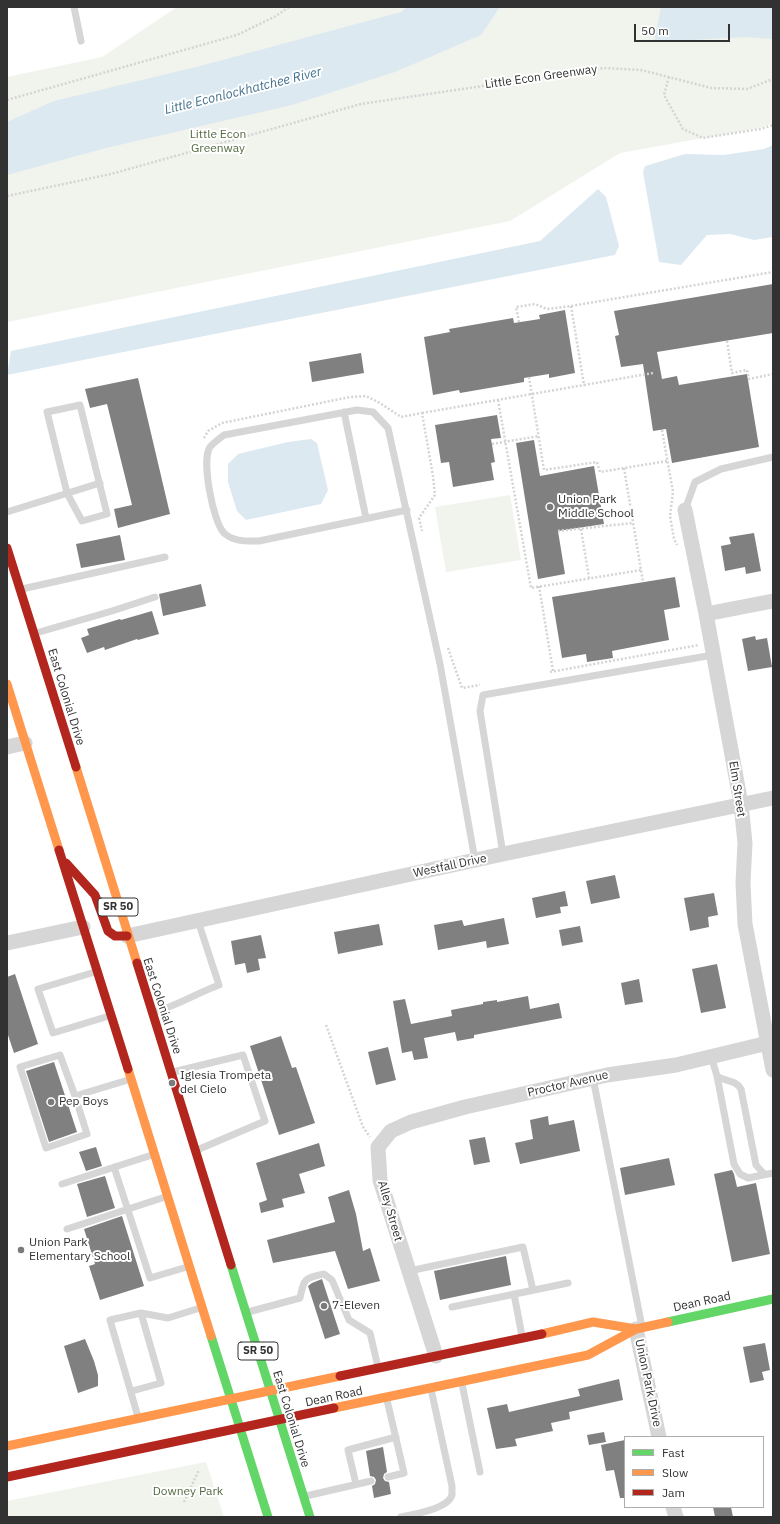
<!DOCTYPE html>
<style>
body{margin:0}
#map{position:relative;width:780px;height:1524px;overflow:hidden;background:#fff;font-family:"IBM Plex Sans",sans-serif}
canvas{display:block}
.frame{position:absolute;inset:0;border:8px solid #323232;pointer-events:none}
.legend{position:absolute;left:624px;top:1436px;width:140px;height:72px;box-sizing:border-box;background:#fff;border:1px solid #adadad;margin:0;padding:5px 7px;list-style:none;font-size:12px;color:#323232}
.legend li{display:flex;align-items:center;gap:8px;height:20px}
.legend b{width:20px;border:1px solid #adadad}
.scale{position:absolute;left:634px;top:24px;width:96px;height:18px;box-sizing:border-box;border:2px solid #323232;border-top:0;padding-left:5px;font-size:12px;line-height:14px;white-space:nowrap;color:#323232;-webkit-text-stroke:3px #fff;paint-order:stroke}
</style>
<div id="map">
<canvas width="780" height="1524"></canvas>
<div class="frame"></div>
<ul class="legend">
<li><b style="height:5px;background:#63d668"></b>Fast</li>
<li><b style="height:5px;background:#ff974d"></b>Slow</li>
<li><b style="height:5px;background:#b3261e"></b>Jam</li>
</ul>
<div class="scale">50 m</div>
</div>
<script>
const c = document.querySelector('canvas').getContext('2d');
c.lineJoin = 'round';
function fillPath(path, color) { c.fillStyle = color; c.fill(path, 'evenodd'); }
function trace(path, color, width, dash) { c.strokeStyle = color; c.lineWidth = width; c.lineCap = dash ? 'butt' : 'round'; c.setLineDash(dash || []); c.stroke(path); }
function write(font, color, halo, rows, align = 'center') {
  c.font = font + ' "IBM Plex Sans",sans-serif'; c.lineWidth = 4; c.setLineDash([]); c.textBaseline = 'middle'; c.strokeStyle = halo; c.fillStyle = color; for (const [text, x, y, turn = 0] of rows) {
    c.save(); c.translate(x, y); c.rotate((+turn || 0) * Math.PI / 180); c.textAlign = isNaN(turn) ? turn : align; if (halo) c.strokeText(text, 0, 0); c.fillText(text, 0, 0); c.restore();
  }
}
const green = new Path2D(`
 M177,7h596v116l-14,5 -139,25 -110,68 -503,101v-245l95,-20z
 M510,495l11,65 -75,12 -11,-65z
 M206,1462l18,55h-217v-16z`);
const water = new Path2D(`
 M406,7h94l-19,28 -86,37 -103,33 -186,43 -99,27v-53l47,-21 146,-35 201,-54z
 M661,7h112v32l-27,-2 -92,5z
 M773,145v92l-19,3 -24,-6 -23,1 -26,30 -22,-3 -16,-90 2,-6 40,-12 39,1 40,-6z
 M598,189l8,8 13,49 -4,9 -608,120 4,-24 529,-110z
 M311,439l6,4 11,47 -7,14 -75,16 -9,-9 -9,-29v-18l10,-10 50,-12z`);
const building = new Path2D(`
 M773,284v49l-116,19 5,27 15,-3 2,9 68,-11 12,73 -87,16 -6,-34 -13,2 -10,-67 -22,3 -6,-31 4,-1 -5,-24z
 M565,310l10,63 -26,5v-4l-25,4v4l-64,11 -1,-3 -26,5 -9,-58 26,-5 -1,-3 64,-11 1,5 26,-4 -1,-4z
 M361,353l3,20 -52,9 -3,-20z
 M138,378l32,136 -52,14 -4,-19 18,-4 -25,-101 -17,4 -5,-19z
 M497,415l4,23 -10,1 4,23 -4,1 3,17 -41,7 -4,-25 -8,1 -6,-38z
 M534,440l6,36 54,-10 10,58 -46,7 7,43 -27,5 -22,-136z
 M754,533l7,38 -15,3 -1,-7 -20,4 -4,-25 10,-2 -2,-7z
 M120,535l5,25 -44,8 -5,-24z
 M675,577l5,30 -16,3 5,30 -57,11 1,7 -26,4 -1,-8 -24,4 -10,-61z
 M201,584l5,22 -43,10 -4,-22z
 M152,611l7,23 -21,6 -1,-1 -32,11 -1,-3 -17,6 -6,-15 8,-3 -2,-6 33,-10 1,1z
 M755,636l1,4 11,-2 5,29 -24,4 -6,-32z
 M615,875l5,23 -29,6 -5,-23z
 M565,891l3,15 -8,1 1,6 -25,5 -4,-20z
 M714,893l4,22 -10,2 1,10 -19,4 -6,-33z
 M504,918l5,26 -22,4 -1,-7 -48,9 -4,-25 28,-5 2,6z
 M379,924l4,21 -45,9 -4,-22z
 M580,926l3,16 -21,4 -3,-16z
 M261,935l5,23 -8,1 2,11 -13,3 -2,-10 -10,2 -4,-24z
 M717,964l9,44 -25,5 -9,-44z
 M15,974l23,70 -24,9 -7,-21v-55z
 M639,979l4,23 -18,3 -4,-22z
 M528,996l2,13 29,-6 3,15 -88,17v3l-17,3 -2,-9 -31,6 4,20 -14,2 -2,-9 -10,2 -9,-52 12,-2 6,25 41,-8 -1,-6 32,-6v-2l14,-2v2z
 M281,1036l11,32 4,-1 19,56 -36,12 -29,-89z
 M388,1047l8,33 -20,5 -8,-33z
 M54,1062l23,70 -28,10 -23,-71z
 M548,1116l1,9 25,-5 6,31 -60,13 -5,-21 18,-4 -3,-19z
 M485,1137l5,25 -16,3 -5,-25z
 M319,1143l6,23 -26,8 6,19 -23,6 2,8 -23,6 -2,-10 8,-3 -11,-37z
 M96,1147l6,19 -16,5 -7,-19z
 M669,1158l6,27 -50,10 -5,-27z
 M732,1170l2,4 3,13 19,-4 14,71 -38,8 -18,-88z
 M105,1176l10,32 -28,9 -10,-33z
 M349,1190l7,24 7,37 7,-3 10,33 -32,8 -13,-38 -62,12 -6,-23 68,-18 -7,-25z
 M122,1216l22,70 -44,14 -11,-34 6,-2 -11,-35z
 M506,1256l5,29 -71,15 -6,-29z
 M322,1279l18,55 -15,5 -17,-53 4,-3z
 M85,1339l9,22 4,14v11l-20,7 -14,-47z
 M765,1343l5,27 -8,2 2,8 -14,3 -7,-36z
 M619,1379l4,21 -54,12 1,7 -19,4 2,8 -38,8 2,7 -21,3 -9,-41 20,-4 2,8 71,-16 -2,-7z
 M604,1432l2,10 -17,3 -2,-10z
 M625,1440v58h-5l-6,-28 -8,1 -5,-26z
 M383,1447l4,25 -3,2 -1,4 2,3 4,1 2,12 -17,4 -2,-12 3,-2 1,-4 -2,-3 -4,-1 -4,-25z
 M713,1507h18l2,10h-18z`);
const path = new Path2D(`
 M669,77l-5,18 19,34 20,9 57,-9 13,-4
 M7,100l230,-65 39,-19 13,-9
 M7,196l104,-22 250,-70 243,-36 37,2 70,18 36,1 26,-10
 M571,306l13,79 69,-12
 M519,322l-3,-15 19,-3 12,5 24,-3 202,-34
 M727,341l5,32 15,-3 2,9 24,-5
 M529,377l15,93 53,-8 3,10 67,-11
 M498,400l33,188 110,-18
 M422,413l162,-28
 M662,430l11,62 -3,24 4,23 3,6
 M204,438l4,-7 14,-8 128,-26 16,-1 14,7 21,14 21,-4 11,63 2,19 -16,23 3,13
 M492,444l47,-8
 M624,468l19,114
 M581,529l8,49
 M558,531l75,-8
 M539,586l14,85
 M448,648l14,40 18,-3
 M550,672l149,-27
 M326,1025l37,102 7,10
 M184,1502l15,-32`);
const lane = new Path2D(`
 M74,7l7,34
 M80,405l27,109 -25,7 -15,-28 -20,-81z
 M344,412l22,106
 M407,510l-148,31c-13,0 -25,1 -35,-8 -11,-11 -23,-73 -14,-86 3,-4 9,-8 14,-12l133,-25 16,2 15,16 52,236 35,196
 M685,510l10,-28 26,-13 52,-12
 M7,512l93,-29
 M22,589l143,-32
 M36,633l76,-22 43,-14
 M503,854l-23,-143 3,-16 230,-40
 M95,972l-57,17 15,44 56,-17
 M154,1012c23,-6 43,-19 65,-27l-21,-64
 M711,1056l6,20 17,88 6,10 8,4 25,-5
 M173,1072l70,-17 22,66 -68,29
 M717,1076c8,6 18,3 24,13l15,76 8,9
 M593,1078l49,249
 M75,1096l12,38 -41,14 -26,-81 40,-12 15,41 53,-16
 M114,1167l36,111 37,-11
 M62,1184l90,-29
 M67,1229l98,-32
 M409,1271l114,-24 10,43
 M514,1294l8,42
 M452,1307l116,-24
 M248,1312l52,-14c4,-20 5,-20 24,-24l8,6 17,40 21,13 8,34
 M462,1384l18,88
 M132,1391l29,-8 -20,-70
 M387,1400l17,73 -16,4
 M138,1417l-28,-97 31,-7 27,5 32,-10
 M356,1484l-8,-34 48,-13
 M306,1496l65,-15
 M401,1517c13,-3 47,-8 51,-22 0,-2 0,-6 0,-9l-21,-97`);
const street = new Path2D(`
 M685,510l21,104 35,190 4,39 -2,40 2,41 28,146
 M706,614l67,-13
 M7,747l18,-4
 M127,936l376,-82 270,-56
 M7,943l76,-16
 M636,1329l23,108
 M436,1356l-56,-176 -2,-33 13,-16 20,-9 54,-15 142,-32 69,-10 92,-22
 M673,1507l3,10`);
const fast = new Path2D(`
 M231,1265l79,252
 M668,1322l105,-23
 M211,1336l57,181`);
const slow = new Path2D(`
 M7,684l52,166
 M76,767l61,196
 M128,1069l83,267
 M542,1334l51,-12 43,7
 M334,1408l254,-53 48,-26 32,-7
 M7,1446l333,-70`);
const jam = new Path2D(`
 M7,548l69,219
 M59,850l69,219
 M66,863l29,32 13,36 7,5h12
 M137,963l94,302
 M340,1376l202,-42
 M7,1477l327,-69`);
const markers = [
 [550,507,4,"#7a7a7a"],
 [172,1083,4,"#7a7a7a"],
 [51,1102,4,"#7a7a7a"],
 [21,1250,4,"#7a7a7a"],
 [324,1306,4,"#7a7a7a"]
];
const shields = [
 [118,907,40],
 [258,1351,40]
];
const shieldNames = [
 ["SR 50",118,907],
 ["SR 50",258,1351]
];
const streetNames = [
 ["Little Econ Greenway",541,77,-8],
 ["East Colonial Drive",66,697,73],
 ["Elm Street",737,789,81],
 ["Westfall Drive",450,866,-12],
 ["East Colonial Drive",162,1006,72],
 ["Proctor Avenue",568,1084,-13],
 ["Alley Street",390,1211,74],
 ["Dean Road",702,1302,-12],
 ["Union Park Drive",648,1383,78],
 ["Dean Road",334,1397,-12],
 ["East Colonial Drive",291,1419,73]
];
const parkNames = [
 ["Little Econ",218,135],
 ["Greenway",218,149],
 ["Downey Park",188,1492]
];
const poiNames = [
 ["Union Park",558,500],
 ["Middle School",558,514],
 ["Iglesia Trompeta",180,1076],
 ["del Cielo",180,1090],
 ["Pep Boys",59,1102],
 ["Union Park",29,1243],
 ["Elementary School",29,1257],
 ["7-Eleven",332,1306]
];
const waterNames = [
 ["Little Econlockhatchee River",243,91,-14]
];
fillPath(green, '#f1f3ed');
fillPath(water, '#dde9f1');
fillPath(building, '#808080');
trace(path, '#d4d4d4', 2.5, [2, 2]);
trace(lane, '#d6d6d6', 7);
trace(street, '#d6d6d6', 15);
trace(fast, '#63d668', 9);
trace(slow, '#ff974d', 9);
trace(jam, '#b3261e', 9);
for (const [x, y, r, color] of markers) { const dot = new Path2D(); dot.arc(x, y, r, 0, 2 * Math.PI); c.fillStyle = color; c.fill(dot); trace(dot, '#fff', 1.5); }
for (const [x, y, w] of shields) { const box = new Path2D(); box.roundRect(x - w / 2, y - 9, w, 18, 3); c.fillStyle = '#fff'; c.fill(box); trace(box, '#323232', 1); }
write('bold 11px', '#323232', null, shieldNames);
write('12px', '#323232', '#fff', streetNames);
write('12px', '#556b42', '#fff', parkNames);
write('12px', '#323232', '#fff', poiNames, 'left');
write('italic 13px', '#44728f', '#fff', waterNames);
</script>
